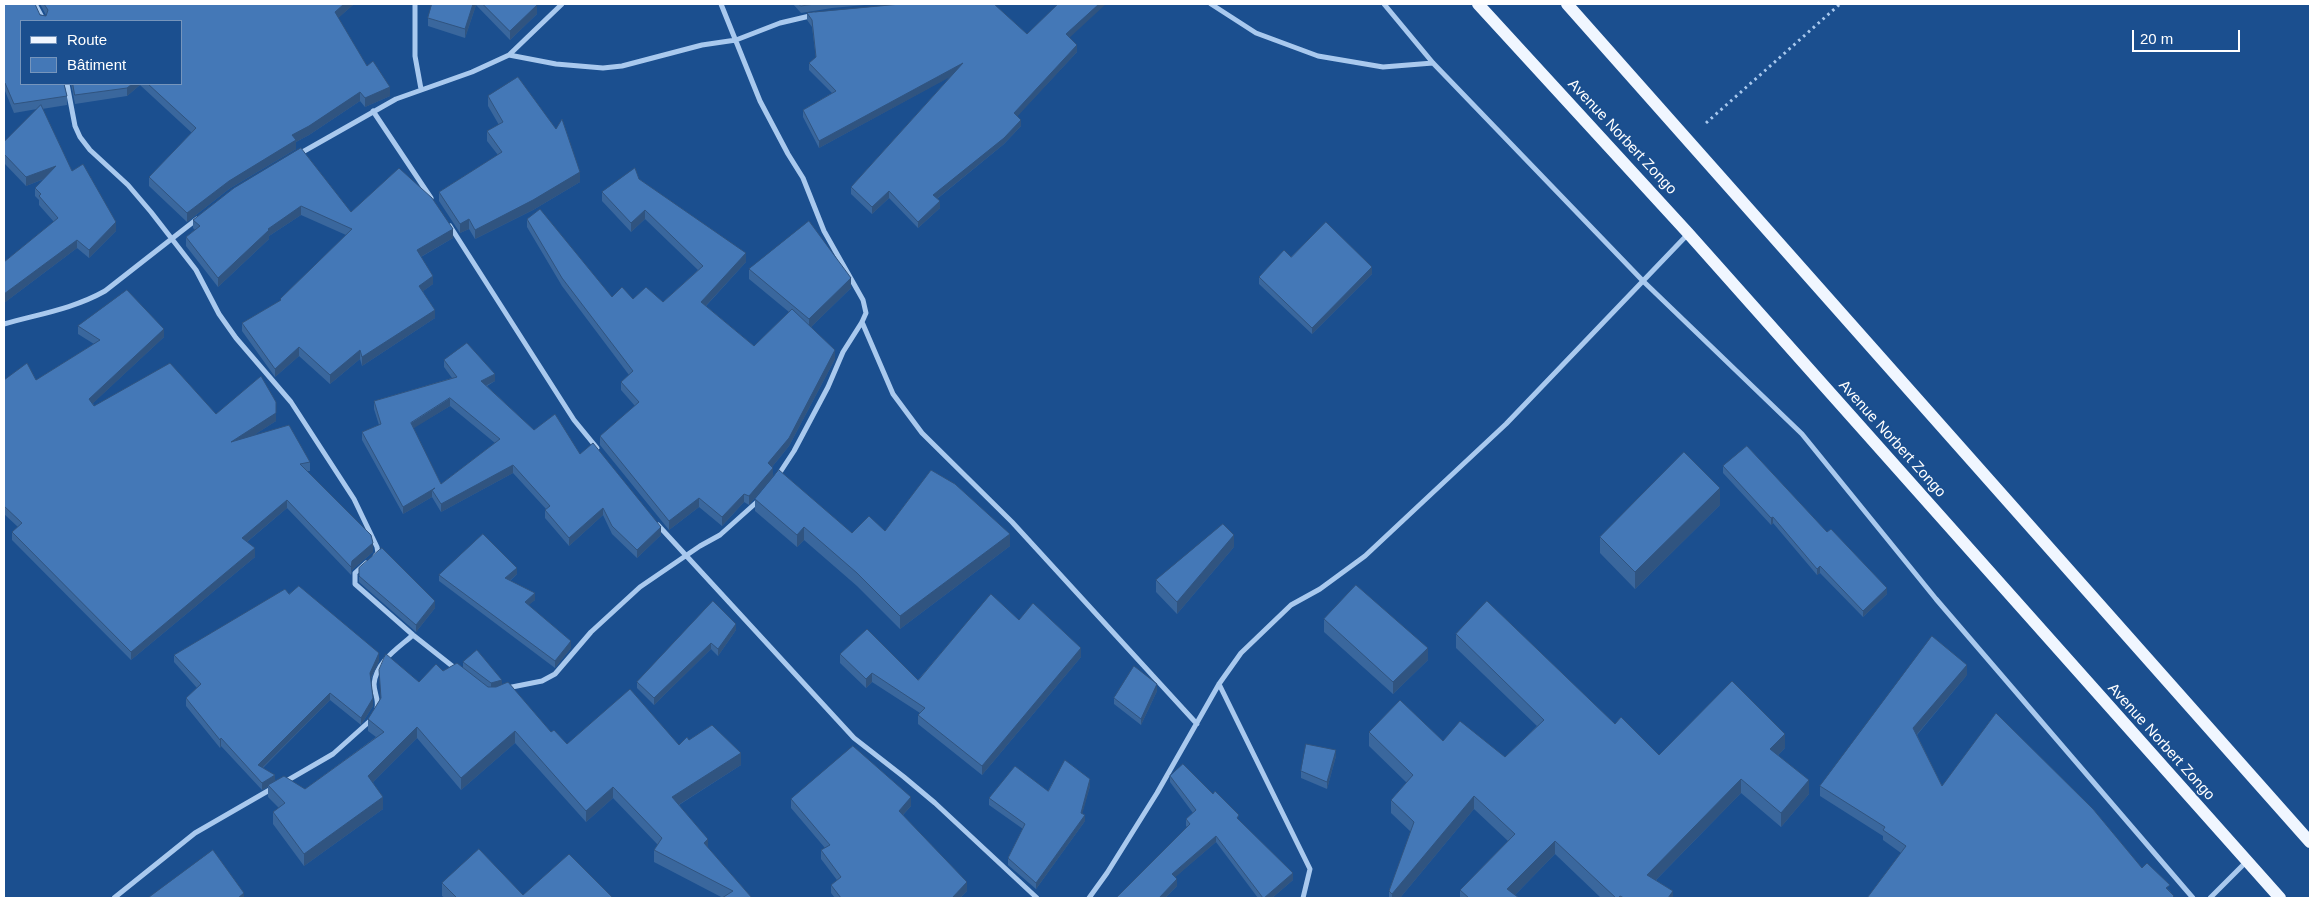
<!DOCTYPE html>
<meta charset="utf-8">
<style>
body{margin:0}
#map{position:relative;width:2314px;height:902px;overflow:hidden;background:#1b4f8f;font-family:Helvetica,sans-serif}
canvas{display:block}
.frame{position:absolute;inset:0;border:5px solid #fff;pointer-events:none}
.legend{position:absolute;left:20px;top:20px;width:162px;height:65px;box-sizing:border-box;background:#1b4f8f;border:1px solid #7695bc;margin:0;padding:6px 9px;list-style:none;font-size:15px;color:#fff}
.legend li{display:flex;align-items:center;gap:10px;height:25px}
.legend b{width:25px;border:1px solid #7695bc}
.scale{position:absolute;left:2132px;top:30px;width:108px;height:22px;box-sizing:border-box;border:2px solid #fff;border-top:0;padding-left:6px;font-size:15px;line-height:18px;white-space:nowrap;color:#fff;-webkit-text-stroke:4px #1b4f8f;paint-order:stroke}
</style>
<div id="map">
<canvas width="2314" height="902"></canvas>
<div class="frame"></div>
<ul class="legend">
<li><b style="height:6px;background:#f0f6ff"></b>Route</li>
<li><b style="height:14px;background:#4478b7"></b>Bâtiment</li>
</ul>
<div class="scale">20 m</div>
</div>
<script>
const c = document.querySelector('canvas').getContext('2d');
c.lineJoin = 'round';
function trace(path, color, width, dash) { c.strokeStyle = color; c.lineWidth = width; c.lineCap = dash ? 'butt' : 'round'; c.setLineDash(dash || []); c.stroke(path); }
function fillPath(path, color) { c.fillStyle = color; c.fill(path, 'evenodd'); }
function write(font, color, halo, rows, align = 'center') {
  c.font = font + ' Helvetica,sans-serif'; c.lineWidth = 4; c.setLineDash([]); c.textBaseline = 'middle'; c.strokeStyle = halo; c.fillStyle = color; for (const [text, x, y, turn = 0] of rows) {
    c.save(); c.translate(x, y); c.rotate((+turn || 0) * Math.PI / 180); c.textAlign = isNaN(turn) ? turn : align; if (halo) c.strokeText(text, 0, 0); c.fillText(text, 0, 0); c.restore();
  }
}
const path = new Path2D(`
 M1706,123l134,-119`);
const minor = new Path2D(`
 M35,4l9,17
 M415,4v52l6,33
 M721,4l39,97 28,53 15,24 21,53 39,69 3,13 -4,9 -19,30 -15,35 -34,64 -17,26
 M1211,4l45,29 62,23 65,11 50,-4
 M1384,4l49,59 210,218 159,153 134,165 257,299
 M509,55l47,9 47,4 19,-2 80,-21 34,-5 44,-17 34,-8
 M67,84l8,42 5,11 10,13 38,35 23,27 45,58 23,44 17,24 55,64 63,97 23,48 1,6 -3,3
 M373,111l58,87
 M299,154l97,-55 76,-27 37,-17 53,-51
 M450,226l124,194 23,28
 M862,322l31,72 29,39 90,89 185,202
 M4,324c35,-10 69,-15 101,-33l92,-72
 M658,525l196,213 50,39 31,26 102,95
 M366,563l-11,10v11l58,51 43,34
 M1219,684l91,185 -7,29
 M507,688l35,-7 13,-7 36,-42 49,-45 60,-41 20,-11 38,-34
 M377,708c2,-9 -3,-15 -3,-24 2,-22 23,-35 39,-49
 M283,783l50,-29 38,-34
 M114,898l81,-65 78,-45
 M1089,898l18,-25 50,-80 62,-109 22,-31 50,-48 29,-16 45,-33 141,-132 182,-190
 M2210,898l37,-37`);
const primary = new Path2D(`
 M1478,4l210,229 592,665
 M1567,4l743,838`);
const wall = new Path2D(`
 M4,4l42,12v-1l-6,-11h314l-16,14 29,48 23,30 -25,11 -5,-6 -51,34 -13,7v7l-67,40 -42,33 -38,-36v-9l43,-44 -52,-48 -13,11 -52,8 -4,-20h110l-160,-63 46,75v9l-25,4 30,62 44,60 -27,27 -12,-10 -73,55v-41l50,-40 -15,-17v-5l-4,-4v-8l9,-9 -18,7 -22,-23v-21l33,-33 -23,4 -9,-22z
 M432,4h104l1,10 -27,26 -34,-35 -11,33 -37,-12v-8z
 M793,4h83l-44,4 -31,5z
 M807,13l263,25 7,14 -60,64 4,10 -17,18 -67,55 3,9 -22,20 -29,-30 -17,16 -21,-20v-7l100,-111 -132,72 -16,-31v-7l29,-17 -23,-23v-7l7,-5 -4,-31 -5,-7z
 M488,96l92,86 -47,28 -58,29 -6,-10 -9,4 -21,-32v-9l59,-37 -11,-14v-10l12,-6 -11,-19z
 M639,179l107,83 -40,44 48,40 35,-34 -40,-33v-10l102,19 -40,39 24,32 -46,87 -17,21 1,9 -24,29 -5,-3 -22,24 -23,-19 -30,23 -69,-85v-9l35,-30 -14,-16v-8l8,-7 -67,-89 -35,-59v-8l85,78 51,5 35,-32 -53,-51 -14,13 -29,-31v-9z
 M234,188l117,24 102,26 -32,19 12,27 -10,7 12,27 -73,48 -2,-7 -30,25 -31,-28 -24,21 -33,-46v-8l38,-22v-2l66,-64 -45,-20 -32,21v3l-51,48 -32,-41v-9l9,-7 -2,-2v-8z
 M1372,274l-60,60 -53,-50v-7z
 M78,326l86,11 -71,66 1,3 122,8 60,7 -22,14 56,27v9h-3l66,81 -21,18 -1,5 -64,-67 -40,34 8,15 -124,103 -119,-120v-8l6,-5 -14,-13v-134h32l58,-36 -16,-10z
 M444,360l51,21 -8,5 47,44 46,24 81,81 -24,23 -25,-24 -9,-19 -34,31 -24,-28v-8l1,-1 -33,-36 -72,39 -9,-15 -29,17 -41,-74v-8l17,-7 -5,-16v-8l78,-23 -8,-11zM450,406l45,37 -54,41 -28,-56z
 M1723,466l104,66 60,62 -24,23 -43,-44 -3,2 -44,-52 -2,2 -48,-52z
 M755,499l97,34 33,-2 125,15 -110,83 -43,-43 -53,-46 -7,7 -42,-36z
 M1720,505l-85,84 -35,-36v-16z
 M1234,547l-57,67 -21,-22v-12z
 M359,568l76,40 -19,24 -57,-50z
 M517,574l-7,7 25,19 -7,5 43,43 -16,20 -116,-87v-6z
 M289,594l90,67 -8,18 2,27 -12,19 -31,-25 -67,68 12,13 30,8 71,-52 -8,-6v-12l13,-19 -2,-30 40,12 24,-11 20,-3v-6l39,22 49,48 16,12 112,1 10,-5 52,25 -62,40 29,43 44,50h-29l-69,-36v-12l4,-5 -45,-47 -27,24 -71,-79 -54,47 -44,-52 -44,44 10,27 -79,57 -31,-42v-12l6,-4 -11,-11v-10l-6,3 -41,-44 -1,2 -34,-42v-8l11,-10 -23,-26v-7z
 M713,601l23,29 -18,26 -7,-7 -57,56 -17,-17v-6z
 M1324,619l104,41 -35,34 -69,-62z
 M1019,620l62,37 -99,118 -64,-51v-9l2,-2 -48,-31 -6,6 -26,-25v-9l78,26z
 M1456,634l159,90 44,31 126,-7 -7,7 31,39 -28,33 -40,-34 -85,87 17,18h-72l-46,-44 -40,41 4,3h-59v-8l48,-49 -34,-32 -74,89h-11v-7l22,-59 -20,-19v-13l16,-17 -38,-37v-14l74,9 62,16 32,-31 -81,-78z
 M1967,675l-50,60 25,51 200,82 28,23 4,7 -273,-45 -18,-13v-4l-63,-40v-10z
 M1157,691l-16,34 -27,-21v-6z
 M1336,756l-9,33 -26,-11v-7z
 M1170,776l69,44 54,60 -21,18h-14l-42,-56 -41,35 2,9 -12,12h-49l71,-71 -1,-1v-7l7,-6 -23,-31z
 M1090,786l-8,27 3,8 -49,68 -28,-24v-7l15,-29 -34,-24v-7z
 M791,799l120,7 -8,9 64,76 -7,7h-125l-4,-5v-8l6,-5 -16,-21v-9l4,-2 -34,-40z
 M442,883l81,12 90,3h-168l-3,-2z`);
const shadedWall = new Path2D(`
 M344,4h10l-19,17v-9z
 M473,4h3v1l-11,33v-9z
 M1099,4h7l-40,37v-7z
 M537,5v9l-27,26v-9z
 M1077,45v7l-63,68v-7z
 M963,63v7l-144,78v-7z
 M4,83h1v8l-1,1z
 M132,84h8v1l-13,11v-8z
 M390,87v9l-25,11v-9z
 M360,92v9l-51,34 -13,7v7l-67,40 -42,33v-9l42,-32 63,-46z
 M1021,120v6l-17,18 -71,58v-7z
 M56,166v8l-30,12v-9z
 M580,172v10l-47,28 -58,29v-9z
 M889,191v7l-17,16v-7z
 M940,201v7l-22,20v-6z
 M301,206v9l-32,21v3l-51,48v-9l50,-49z
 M645,210v9l-14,13v-9z
 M469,219v10l-9,4v-9z
 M116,222v9l-27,27v-8z
 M453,229v9l-36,21v-9z
 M77,240v8l-73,55v-9z
 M746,253v9l-45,49v-9z
 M1372,267v7l-60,60v-6z
 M433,276v8l-14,10v-8z
 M851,278v10l-42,41v-10z
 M435,310v8l-73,48v-9z
 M164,329v8l-75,70v-8z
 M299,347v9l-24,21v-8z
 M360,350v9l-30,25v-9z
 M835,350v9l-46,87 -21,26v-9z
 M495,374v7l-14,7v-7z
 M450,398v8l-39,24v-7z
 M276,413v8l-45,29v-8z
 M513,465v8l-72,39v-8z
 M773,468v8l-24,29v-9z
 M435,488l-3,2v7l-29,17v-7z
 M1720,488v17l-85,84v-17z
 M744,494v8l-22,24v-9z
 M699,498v9l-30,23v-9z
 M287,500v8l-45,38v-8z
 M603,508v7l-34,31v-8z
 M1773,517v6l-2,2v-7z
 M661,527v8l-24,23v-8z
 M804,527v13l-7,7v-12z
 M1010,534v12l-110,83v-13z
 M1234,535v12l-57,67v-12z
 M373,543v9l-21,18 -1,5v-8l1,-6z
 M255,548v9l-124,103v-8z
 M1820,566v7l-3,2v-6z
 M517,568v6l-12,11v-7z
 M1887,588v6l-24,23v-6z
 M535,593v7l-10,8v-6z
 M435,601v7l-19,24v-7z
 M736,624v6l-18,26v-7z
 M571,641v7l-16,20v-7z
 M711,643v6l-57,56v-7z
 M1081,648v9l-99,118v-9z
 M1428,648v12l-35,34v-12z
 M379,653v8l-9,19v-7z
 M1967,665v10l-54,64v-11z
 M872,673v9l-6,6v-9z
 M502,680v6l-11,4v-7z
 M1157,684v7l-16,34v-6z
 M330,693v7l-72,72v-7z
 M373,698v8l-12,19v-7z
 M417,727v11l-49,49v-11z
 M515,731v12l-54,47v-12z
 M1785,734v14l-15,15v-14z
 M221,738v8l-1,2v-8z
 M1336,750v6l-9,33v-7z
 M741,753v12l-69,44v-12z
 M275,775v8l-7,2v2l-6,3v-7z
 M1090,779v7l-9,33v-6z
 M1741,779v14l-94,96v-14z
 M1809,780v14l-28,33v-14z
 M613,787v11l-27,24v-11z
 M1474,796v13l-74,89h-8v-4z
 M383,797v12l-79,57v-12z
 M911,797v9l-12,13v-8z
 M1085,815v6l-49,68v-6z
 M1216,836v6l-44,38v-6z
 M708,839v11l-4,-7z
 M1555,841v13l-43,44 -5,-9z
 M1293,873v7l-21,18h-8z
 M1177,879v7l-12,12h-6z
 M967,882v9l-7,7h-8z
 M1673,891v7h-5z
 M244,893v5h-6z`);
const building = new Path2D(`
 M4,4h31l5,11 6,1 2,-6 -4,-6h300l-9,8 32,54 6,-5 17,26 -25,11 -5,-6 -51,34 -17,9 4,5 -67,41 -42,32 -38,-36 47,-49 -48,-44h33v-63h-160v63h43l3,12 -53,8 -9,-21h-1z
 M432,4h41l-8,25 -37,-11z
 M483,4h53l1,1 -27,26z
 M799,4h16l-14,2z
 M901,4h93l33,30 31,-30h41l-33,30 11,11 -63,68 7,7 -17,18 -71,57 7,6 -22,21 -29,-31 -17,16 -21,-20 112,-124 -144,78 -16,-31 33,-19 -27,-28 7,-6 -4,-37 -5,-7z
 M518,77l38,52 6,-10 18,53 -47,28 -58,30 -6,-11 -9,5 -21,-32 63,-40 -15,-21 16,-9 -15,-26z
 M73,84h59l-5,4 -52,7z
 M41,105l31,66 11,-7 33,58 -27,28 -12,-10 -73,54v-32l54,-44 -19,-22 2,-2 -6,-6 21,-22 -30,11 -22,-23v-12z
 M301,148l50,64 48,-44 33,30 21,31 -36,21 16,26 -14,10 16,24 -73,47 -2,-7 -30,25 -31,-28 -24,22 -33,-46 39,-23 -1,-1 72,-70 -51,-23 -33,23 1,1 -51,48 -32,-41 14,-11 -7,-6 41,-32z
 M635,168l4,11 107,74 -45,49 53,44 38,-37 43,41 -46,88 -21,25 5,5 -24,28 -5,-2 -22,23 -23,-19 -30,23 -69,-85 39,-34 -18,-20 12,-11 -71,-93 -35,-59 13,-10 72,88 10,-10 11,12 13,-12 17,15 40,-36 -58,-56 -14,13 -29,-31z
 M809,221l42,57 -42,41 -60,-50z
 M1326,222l46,45 -60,61 -53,-51 25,-27 7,7z
 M127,290l37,39 -75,70 5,7 76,-43 46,51 45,-38 15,26v11l-45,29 58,-17 21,37 -10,2 71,71 2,8 -21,18 -1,6 -64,-67 -45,38 13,10 -124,104 -119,-120 10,-9 -18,-17v-126l23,-17 9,17 64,-40 -22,-14z
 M467,343l28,31 -14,7 53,49 21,-16 25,40 13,-11 68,84 -24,23 -25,-24 -9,-18 -34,30 -24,-28 5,-4 -37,-41 -72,39 -9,-14 3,-2 -32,19 -41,-75 19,-8 -7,-23 83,-24 -13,-17zM450,398l50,41 -59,45 -30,-61z
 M1747,446l80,86 4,-3 56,59 -24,23 -43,-45 -3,3 -44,-52 -2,1 -48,-52z
 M1684,452l36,36 -85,84 -35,-35z
 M779,470l73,63 17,-17 16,15 46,-61 24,14 55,50 -110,82 -43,-43 -53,-46 -7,8 -42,-36z
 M1223,524l11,11 -57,67 -21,-22z
 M483,534l34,34 -12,10 30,15 -10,9 46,39 -16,20 -116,-86z
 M382,548l53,53 -19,24 -57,-49v-8z
 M1356,585l72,63 -35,34 -69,-63z
 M299,586l80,67 -9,20 3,25 -12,20 -31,-25 -72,72 17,10 -13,8 -41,-45 -1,2 -34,-42 15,-14 -27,-29 111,-66 4,5z
 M991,594l28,26 14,-17 48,45 -99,118 -64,-51 7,-7 -53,-35 -6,6 -26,-25 27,-25 51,51z
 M713,601l23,23 -18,25 -7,-6 -57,55 -17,-16z
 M1487,601l128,123 6,-7 38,38 73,-74 53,53 -15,15 39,31 -28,33 -40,-34 -94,96 26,16 -5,7h-44l-4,-2 -2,2h-2l-61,-57 -48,48 12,9h-50l-9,-8 55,-56 -41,-38 -82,98 -3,-3 25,-69 -23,-22 22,-25 -44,-43 31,-32 43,41 17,-20 45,36 39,-37 -88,-86z
 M1932,636l35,29 -54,63 29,58 54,-73 97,96 49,59 5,-5 23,22 -4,3 8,8 -2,2h-305l39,-52 -23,-16 2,-3 -65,-41z
 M477,650l25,30 -11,3 -28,-21z
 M386,654l33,28 17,-18 7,7 14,-8 31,24h8l12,-5 43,50 3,-2 13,14 63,-55 49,56 8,-8 2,3 23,-15 29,28 -69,44 36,42 -4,4 48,55h-30l11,-7 -79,-41 8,-12 -49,-51 -27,24 -71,-80 -54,47 -44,-51 -49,49 15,21 -79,57 -31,-42 12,-9 -17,-18 16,-9 21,13 79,-57 -16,-13 13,-21 -2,-28z
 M1134,666l23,18 -16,35 -27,-21z
 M1306,744l30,6 -9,32 -26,-11z
 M853,746l58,51 -12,14 68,71 -15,16h-111l-10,-13 10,-8 -20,-27 9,-5 -39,-46z
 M1065,760l25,19 -9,34 4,2 -49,68 -28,-25 17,-34 -36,-26 26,-32 33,25z
 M1183,764l30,30 2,-3 24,24 -2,3 56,55 -29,25h-1l-47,-62 -44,38 5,5 -18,19h-43l74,-74 -4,-5 10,-9 -26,-34z
 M479,849l44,46 46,-41 44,44h-156l-15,-15z
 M213,850l31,43 -6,5h-90z`);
const streetNames = [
 ["Avenue Norbert Zongo",1622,137,47],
 ["Avenue Norbert Zongo",1892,439,48],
 ["Avenue Norbert Zongo",2161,742,48]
];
trace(path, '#a9c9ee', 3, [2.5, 4]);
trace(minor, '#a9c9ee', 5);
trace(primary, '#f0f6ff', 12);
fillPath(wall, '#3a679d');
fillPath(shadedWall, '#305480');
fillPath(building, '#4478b7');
trace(building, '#305480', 1);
write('15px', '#fff', '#1b4f8f', streetNames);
</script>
